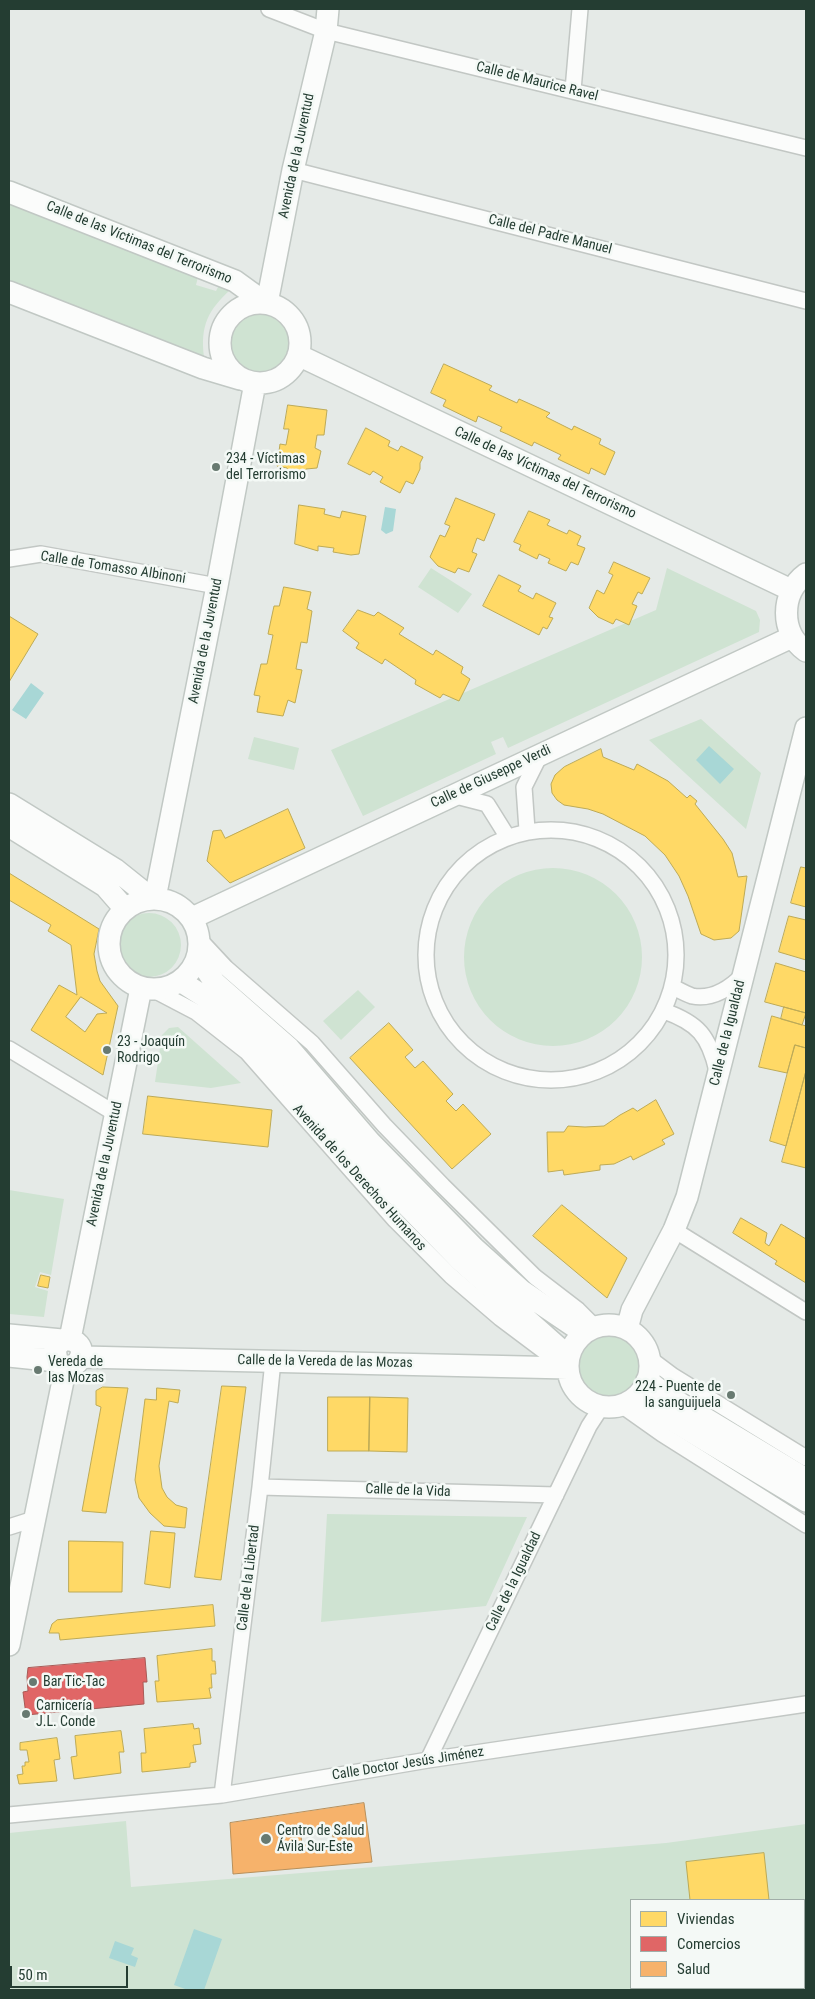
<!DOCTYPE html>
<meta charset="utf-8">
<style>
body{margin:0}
#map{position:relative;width:815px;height:1999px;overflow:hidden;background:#e5eae7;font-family:"Roboto Condensed",sans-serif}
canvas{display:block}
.frame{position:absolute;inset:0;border:10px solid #243d32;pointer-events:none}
.legend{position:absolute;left:630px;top:1899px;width:175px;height:90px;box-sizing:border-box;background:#f4f9f6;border:1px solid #a1aea8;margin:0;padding:6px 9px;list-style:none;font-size:15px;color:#243d32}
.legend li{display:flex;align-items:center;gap:10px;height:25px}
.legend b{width:25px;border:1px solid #a1aea8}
.scale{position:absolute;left:10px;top:1966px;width:118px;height:22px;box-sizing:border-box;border:2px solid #243d32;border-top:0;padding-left:6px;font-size:15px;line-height:18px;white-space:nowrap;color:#243d32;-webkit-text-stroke:4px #f4f9f6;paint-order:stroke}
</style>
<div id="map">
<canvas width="815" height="1999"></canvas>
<div class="frame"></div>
<ul class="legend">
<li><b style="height:14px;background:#ffd966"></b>Viviendas</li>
<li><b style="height:14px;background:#e06666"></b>Comercios</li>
<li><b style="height:14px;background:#f6b26b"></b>Salud</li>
</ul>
<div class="scale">50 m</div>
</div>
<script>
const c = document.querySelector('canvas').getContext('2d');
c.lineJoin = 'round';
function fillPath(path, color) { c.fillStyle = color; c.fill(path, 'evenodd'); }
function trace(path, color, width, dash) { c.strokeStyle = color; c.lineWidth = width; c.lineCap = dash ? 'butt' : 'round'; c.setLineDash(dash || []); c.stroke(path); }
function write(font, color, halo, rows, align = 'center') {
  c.font = font + ' "Roboto Condensed",sans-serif'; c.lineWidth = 5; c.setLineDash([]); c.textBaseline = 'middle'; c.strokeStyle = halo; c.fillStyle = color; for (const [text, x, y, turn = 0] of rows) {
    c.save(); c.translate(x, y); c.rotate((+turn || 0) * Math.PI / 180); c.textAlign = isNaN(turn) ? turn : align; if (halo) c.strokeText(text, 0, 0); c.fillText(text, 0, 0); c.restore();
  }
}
const green = new Path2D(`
 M9,202l189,75 -2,8 20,6 3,-6 12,4c-23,21 -31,37 -27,68l-195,-76z
 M228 342a32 32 0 1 1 64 0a32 32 0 1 1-64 0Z
 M431,568l41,26 -14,19 -40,-26z
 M667,568l89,43 4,9 -1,12 -251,116 -5,-11 -12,5 5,12 -133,62 -32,-66 325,-140z
 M701,719l60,54 -15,56 -97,-89z
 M254,737l45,11 -5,22 -46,-11z
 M464 957a89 89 0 1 1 178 0a89 89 0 1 1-178 0Z
 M117 945a32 32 0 1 1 64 0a32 32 0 1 1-64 0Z
 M358,990l17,17 -34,33 -18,-19z
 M178,1027l63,56 -30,5 -56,-6 7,-47 7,-7z
 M9,1190l55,9 -13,76 -11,-3 -5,15 13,4 -4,26 -35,-3z
 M579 1366a30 30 0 1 1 60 0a30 30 0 1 1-60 0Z
 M327,1514l200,3 -41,89 -165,16z
 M126,1821l5,66 535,-44 140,-19v166h-797v-157zM631,1900h173v88h-173z`);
const water = new Path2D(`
 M385,507l11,2 -3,22 -7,3 -5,-4z
 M31,683l13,10 -18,26 -14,-9z
 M709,746l25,23 -14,15 -24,-24z
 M194,1929l28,10 -18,51h-16l-14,-5z
 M115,1941l19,7 -3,7 7,3 -3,9 -26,-9z`);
const homes = new Path2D(`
 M444,364l48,22 -3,4 28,13 2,-4 31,14 -4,4 26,13 2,-4 27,13 -2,5 16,8 -10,23 -14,-7 -2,6 -31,-15 3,-4 -27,-13 -2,4 -25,-12 -7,-3 2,-4 -24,-11 -2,6 -33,-16 3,-6 -15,-7z
 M288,405l39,5 -3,25h-7l-2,13 6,3 -4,17 -11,1 -3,4 -16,-1v-4l-10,-2 3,-22 6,1 3,-16h-5z
 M366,428l24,13 -2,5 10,5 3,-5 22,11 -3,6v6l-7,15 -7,-3 -6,12 -20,-11 3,-5 -10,-6 -3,4 -22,-11z
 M456,498l39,16 -11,27 -7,-3 -5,14 5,2 -8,18 -11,-4 -3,5 -17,-7 -8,-9 10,-22 5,2 5,-11 -5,-2z
 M299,505l26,4 -1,5 16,4 2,-7 24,5 -7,38 -8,1 -18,-3 1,-4 -16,-2v5l-23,-7z
 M529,511l21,9 -3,5 20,9 2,-4 12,6 -4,9 8,3 -7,17 -7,-3 -5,9 -18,-8 2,-4 -11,-5 -2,5 -18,-9 2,-5 -7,-3z
 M614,562l36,16 -8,16 -4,-2 -6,12 5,2 -8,19 -13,-6 -3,5 -15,-7 -9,-9 8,-18 7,4 9,-19 -4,-2z
 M499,575l22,11 -3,5 15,8 3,-6 20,10 -7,14 4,1 -6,11 -4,-2 -4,8 -56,-29z
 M284,587l27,5 -4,17 5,2 -5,32 -6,-1 -5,27 6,1 -7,33 -7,-3 -5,16 -26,-4 3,-16 -6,-1 7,-31h6l6,-29 -5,-1 6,-28h5z
 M358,610l16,6 4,-4 26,16 -5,6 34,21 3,-5 27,17 -2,6 9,6 -11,22 -16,-7 -3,4 -25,-14 1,-4 -31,-21 -3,5 -26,-16 3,-5 -16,-12z
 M9,616l29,18 -29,48z
 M601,749l2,8 31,13 3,-6 31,17 19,17 3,-3 7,6 -2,3 28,35 9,14 6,24 9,-1 -8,55 -8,7 -17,2 -13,-6 -13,-38 -9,-20 -14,-21 -20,-19 -42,-22 -15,-5 -24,-4 -7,-5 -5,-7 -1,-9 4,-9 9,-8z
 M288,809l17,39 -75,35 -23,-22 6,-30 8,-1 4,8z
 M801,867l5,1v39l-15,-4z
 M9,873l90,56 -5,25 3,17 3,10 18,25 -15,69 -72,-45 28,-45 18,10 -6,-50 -23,-14 3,-6 -42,-25zM81,997l26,16 -10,1 -12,18 -19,-15z
 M789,916l17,4v40l-27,-8z
 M776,963l30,9v41l-41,-11z
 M784,1007l22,6 -4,12 -21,-6z
 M772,1016l34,10v22l-11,-3 -8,28 -28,-6z
 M389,1023l24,27 -8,7 10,11 8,-7 30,33 -7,7 10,10 7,-7 28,30 -39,35 -102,-111z
 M795,1045l11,3v23l-20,75 -16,-5z
 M806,1071v97l-24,-6z
 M148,1096l124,14 -4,37 -125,-13z
 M656,1100l18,34 -12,6 3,4 -32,16 -2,-4 -17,8 -14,1v5l-36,5 -1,-5 -15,2 -1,-40h17l4,-6 17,1 19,-1 16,-11 13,-7 4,3z
 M562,1205l65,53 -20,40 -74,-62z
 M741,1218l26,15 -2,10 4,3 12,-22 25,15v44l-31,-19 2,-3 -44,-28z
 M41,1275l9,2 -2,11 -10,-2z
 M222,1386l24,1 -25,193 -26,-3z
 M103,1387l25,1 -22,125 -24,-2 19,-104 -5,-2v-14z
 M157,1388l23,2 -2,13 -9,-2 -10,65 3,22 5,9 9,8 11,3 -2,20 -21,-2 -14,-13 -11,-15 -4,-18 10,-81 11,1z
 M328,1397h42l-1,54h-41z
 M370,1397l38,1 -1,54 -38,-1z
 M151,1531l24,2 -5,55 -25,-4z
 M69,1541l54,1 -1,50h-53z
 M213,1605l2,21 -155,14 -1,-7h-10l3,-9 5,-4z
 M212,1649v12h3l1,13h-5l1,14h-3l2,10 -54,4 -2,-21h4l-2,-25z
 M193,1724l1,5 5,-1 2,16 -8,1 3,17 -6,1v4l-48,5 -1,-19h5l-2,-24z
 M121,1731l3,21h-5l2,21 -47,6 -3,-22 6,-1 -2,-20z
 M57,1738l3,21 -6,1 3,21 -38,3 -2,-9 6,-1 -1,-8h3v-4h4l-2,-12h-7v-7z
 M764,1853l5,47h-79l-4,-38z
 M695,1988h68v2h-68z`);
const shops = new Path2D(`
 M145,1658l2,24h-4l1,22 -118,11 -3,-23 5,-1 -1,-14 1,-9z`);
const health = new Path2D(`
 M364,1803l8,59 -139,12 -3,-51zM332,1831l2,12 -32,2 -1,-9z`);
const street = new Path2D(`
 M269,9l57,22 480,117
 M573,90l7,-81
 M293,170l513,131
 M9,559l32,-5 176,32
 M452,795l35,9 20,32
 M426 955a125 125 0 1 1 250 0a125 125 0 1 1-250 0Z
 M527,830l-3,-43 17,-34
 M199,939l27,29 86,75 72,82 59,61 92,91 43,33 17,17
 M673,987c6,3 13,7 19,9 20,4 38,-8 51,-21
 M154,990l42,22 51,40 148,168 56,56 49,42 44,33 24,11
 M664,1011c34,12 45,25 53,60
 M9,1049l107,65
 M674,1230l132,82
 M649,1358l24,18 133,82
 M621,1405l41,29 144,91
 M260,1487l296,8
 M9,1527l25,-8
 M428,1760l161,-334 13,-20
 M222,1795l38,-308 13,-126
 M9,1815l213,-20 206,-35 378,-56`);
const secondary = new Path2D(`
 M9,192l226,89 29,21
 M9,292l194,76 37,11
 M220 343a40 40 0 1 1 80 0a40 40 0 1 1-80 0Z
 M267,303l26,-133 33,-139 2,-22
 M298,355l493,235
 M806,574c-26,19 -26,59 0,77
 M9,804l107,66 35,28
 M9,826l96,60 20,23
 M155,898l62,-312 38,-203
 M109 944a45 45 0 1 1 90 0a45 45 0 1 1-90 0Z
 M192,918l600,-281
 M198,957l17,26 74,65 81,94 104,106 48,43 62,42
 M180,981l25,16 72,65 80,92 104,107 108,96
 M568 1366a41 41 0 1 1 82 0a41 41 0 1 1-82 0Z
 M627,1329l5,-19 42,-80 13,-33 119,-469
 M9,1335l53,5c34,-4 17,42 -5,21l-2,-12 7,-9
 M70,1339l71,-351
 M9,1356l48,5
 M82,1357l486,11
 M647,1380l16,13 143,86
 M632,1400l20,8 154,93
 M9,1645l57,-279`);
const markers = [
 [216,467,5,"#687a71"],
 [107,1050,5,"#687a71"],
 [38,1370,5,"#687a71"],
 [731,1395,5,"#687a71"],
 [33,1682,5,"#687a71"],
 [26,1714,5,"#687a71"],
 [266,1839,6,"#687a71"]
];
const streetNames = [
 ["Calle de Maurice Ravel",537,82,14],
 ["Avenida de la Juventud",297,156,-78],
 ["Calle del Padre Manuel",550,235,14],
 ["Calle de las Víctimas del Terrorismo",139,243,22],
 ["Calle de las Víctimas del Terrorismo",545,473,25],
 ["Calle de Tomasso Albinoni",113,568,9],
 ["Avenida de la Juventud",206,641,-79],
 ["Calle de Giuseppe Verdi",491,777,-25],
 ["Calle de la Igualdad",728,1033,-76],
 ["Avenida de la Juventud",105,1164,-78],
 ["Avenida de los Derechos Humanos",359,1178,48],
 ["Calle de la Vereda de las Mozas",325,1362,1],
 ["Calle de la Vida",408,1491,2],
 ["Calle de la Libertad",249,1578,-83],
 ["Calle de la Igualdad",514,1582,-64],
 ["Calle Doctor Jesús Jiménez",408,1764,-9]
];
const poiNames = [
 ["234 - Víctimas",226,459],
 ["del Terrorismo",226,475],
 ["23 - Joaquín",117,1042],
 ["Rodrigo",117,1058],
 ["Vereda de",48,1362],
 ["las Mozas",48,1378],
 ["224 - Puente de",721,1387,"right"],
 ["la sanguijuela",721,1403,"right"],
 ["Bar Tic-Tac",43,1682],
 ["Carnicería",36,1706],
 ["J.L. Conde",36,1722],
 ["Centro de Salud",277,1831],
 ["Ávila Sur-Este",277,1847]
];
fillPath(green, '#cfe3d2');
fillPath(water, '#a8d7d6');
fillPath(homes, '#ffd966');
trace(homes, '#bdaa56', 1);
fillPath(shops, '#e06666');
trace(shops, '#a85a56', 1);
fillPath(health, '#f6b26b');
trace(health, '#b78f5a', 1);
trace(street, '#c2c7c4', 18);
trace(secondary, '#c1c8c4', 24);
trace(street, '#fbfcfb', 15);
trace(secondary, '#fbfcfb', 21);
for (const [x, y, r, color] of markers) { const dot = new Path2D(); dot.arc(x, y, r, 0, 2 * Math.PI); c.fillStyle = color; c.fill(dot); trace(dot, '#f4f9f6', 2); }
write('14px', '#243d32', '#f4f9f6', streetNames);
write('14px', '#243d32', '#f4f9f6', poiNames, 'left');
</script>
